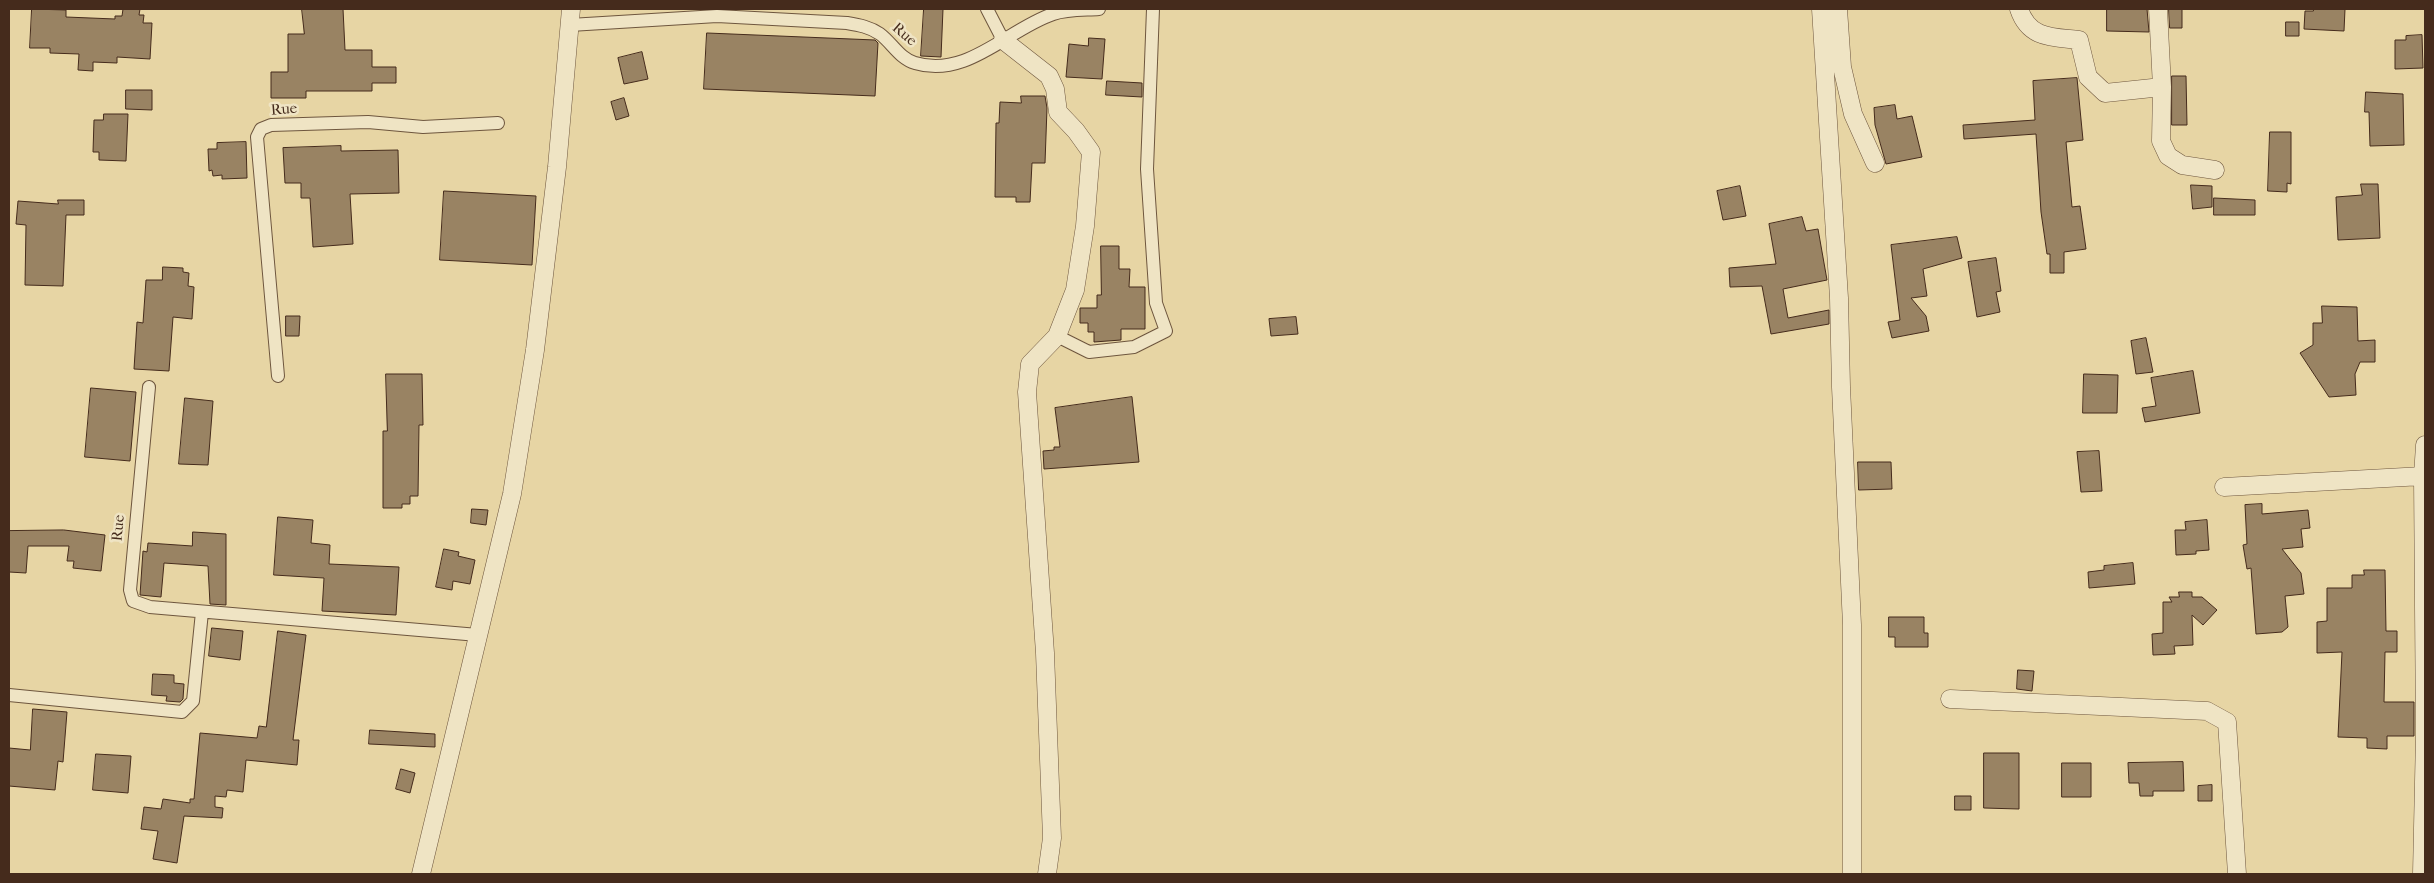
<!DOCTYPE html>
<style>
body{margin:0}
#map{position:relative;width:2434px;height:883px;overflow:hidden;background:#e7d5a4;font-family:"IM FELL French Canon",serif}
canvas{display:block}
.frame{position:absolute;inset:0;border:10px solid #452b1c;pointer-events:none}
</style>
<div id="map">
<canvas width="2434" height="883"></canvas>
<div class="frame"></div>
</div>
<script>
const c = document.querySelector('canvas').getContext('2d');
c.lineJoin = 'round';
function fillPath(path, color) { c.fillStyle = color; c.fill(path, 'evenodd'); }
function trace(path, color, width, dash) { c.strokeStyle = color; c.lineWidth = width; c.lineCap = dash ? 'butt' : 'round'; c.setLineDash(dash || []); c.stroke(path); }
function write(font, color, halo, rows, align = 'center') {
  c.font = font + ' "IM FELL French Canon",serif'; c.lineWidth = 5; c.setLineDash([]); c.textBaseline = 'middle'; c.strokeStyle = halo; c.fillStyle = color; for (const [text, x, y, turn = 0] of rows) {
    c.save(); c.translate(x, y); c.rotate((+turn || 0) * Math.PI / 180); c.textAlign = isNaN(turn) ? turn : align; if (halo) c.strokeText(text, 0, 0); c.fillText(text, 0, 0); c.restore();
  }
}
const building = new Path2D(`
 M32,9l34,1v7l49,2v-3h7l1,-7h17l-1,6h5l-1,8h9l-2,36 -33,-2v6l-24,-1v9l-15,-1 1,-16 -29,-1v-5h-20z
 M302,9h41l2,41h27v17h24v16h-24v8h-66v7h-35v-26h17v-38h16z
 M924,9h19l-2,48 -20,-1z
 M2107,9h40l2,23 -42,-1z
 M2169,9h13v19h-12z
 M2314,9h31l-1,22 -40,-2 1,-18h8z
 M2286,22h13v14h-13z
 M707,33l168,7 3,3 -3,53 -171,-7z
 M2422,35l1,33 -28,1v-29h11v-4z
 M1089,38l16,1 -3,40 -36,-2 3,-33 19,2z
 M642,52l6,27 -24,5 -6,-26z
 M2172,76h14l1,49h-15z
 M2077,78l6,62 -17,2 6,65 8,-1 6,43 -22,3v21h-14v-19h-3l-6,-42 -5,-78 -72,5 -1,-14 72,-5 -2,-39z
 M1107,81l35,2v14l-36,-2z
 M126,90h26v20l-26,-1z
 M2366,92l37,2 1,51 -34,1 -1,-34h-4z
 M1021,96h24l2,12 -2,55h-13l-2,39h-14v-5h-21l1,-74h3l1,-21 21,1z
 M624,98l5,18 -13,4 -5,-18z
 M1895,105l2,14 15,-3 10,41 -36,7 -11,-39 -1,-17z
 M104,114h24l-2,47 -27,-1v-8h-6l1,-32h9z
 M2270,132h21v52l-4,-1v9l-19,-1z
 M246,142l1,36 -25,1v-4l-9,1 -1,-6 -3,1 -1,-22h9v-6z
 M341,146v5l57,-1 1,43 -49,1 3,50 -40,3 -3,-49h-9v-15h-16l-2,-35z
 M2361,184h17l2,54 -42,2 -2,-43 26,-2z
 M2191,185l21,1v21l-19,2z
 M1740,186l6,30 -23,4 -6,-29z
 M444,191l92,5 -4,69 -92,-5z
 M2214,198l41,2v15h-41z
 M58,200h26v15h-18l-3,71 -38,-1 1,-60 -10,-1 2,-23 40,3z
 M1802,217l4,14 12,-2 9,51 -44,9 5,29 41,-8v14l-58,10 -9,-48 -32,1 -1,-19 47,-4 -7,-40z
 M1957,237l5,21 -39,11 4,27 -16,2 15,18 3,15 -37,7 -4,-16 12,-2 -9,-75z
 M1101,246h18v23h11l-1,18h16v42h-24v11l-27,2v-10h-6v-9h-8v-15h17v-13h4z
 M1996,258l5,33 -5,1 4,20 -23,5 -9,-55z
 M163,267l20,1v4l6,1 -1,13 6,1 -2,32 -19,-2 -4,54 -35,-2 3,-47 6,1 3,-43h16z
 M2322,306l35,1 1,34 17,-1v22h-15l-5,12 1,21 -27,2 -29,-44 13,-8v-22h9z
 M286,316h14l-1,20h-13z
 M1296,317l2,17 -27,2 -2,-17z
 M2146,338l7,34 -17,2 -5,-33z
 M2193,371l7,42 -55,9 -3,-14 14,-2 -5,-28z
 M386,374h36l1,51h-4l-1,71h-8v8h-8v4h-19v-77h4z
 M2084,374l34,1 -1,38h-34z
 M91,388l45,4 -6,69 -45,-4z
 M1132,397l7,65 -95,7 -1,-18 11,-1v-3h6l-5,-39z
 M185,398l28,3 -5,64 -29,-1z
 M2099,451l3,40 -21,1 -4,-40z
 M1858,462h33l1,27 -33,1z
 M2262,504v10l46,-4 2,18 -9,1 2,18 -21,2 19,24 3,21 -19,2 3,31 -6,5 -26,2 -5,-66 -4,1 -4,-24 4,-1 -2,-39z
 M472,509l16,1 -2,15 -15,-2z
 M278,517l35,3 -2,23 19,2 -1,19 70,3 -3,48 -74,-4 2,-33 -50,-3z
 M2207,520l2,30 -13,1v3l-20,1 -1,-25h11l-1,-8z
 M64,530l41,5 -4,36 -28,-3 1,-7h-7l2,-15h-41l-2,27 -17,-1v-41z
 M193,532l33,2v71l-16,-1 -2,-38 -44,-3 -3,34 -21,-2 3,-44 4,1 1,-9 44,3z
 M444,549l15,3 -1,4 17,4 -5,24 -17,-3 -1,9 -16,-3z
 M2133,563l2,21 -46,4 -1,-16 16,-2v-4z
 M2364,570h21l1,61h11v21h-12l-1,50h30v34h-27v13l-20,-1v-10l-29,-1 4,-85 -25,1v-31l10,-1v-33h25v-13h12z
 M2179,592h13v5h10l15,13 -14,15 -11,-10 1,30 -19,1 1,8 -22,1 -1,-21 11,-1v-31h9l-3,-5h10z
 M1889,617h35v16h4v14h-33v-10h-6z
 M212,628l31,3 -3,29 -31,-4z
 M278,631l28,4 -13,105h6l-2,25 -51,-5 -3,32 -16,-2 -1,7 -11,-1v11l8,1 -1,10 -38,-2 -7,47 -24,-4 5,-28 -17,-2 3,-22 17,2 2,-10 27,4v-4h4l6,-66 57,5 2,-12 7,1z
 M2018,670l16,1 -2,20 -15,-2z
 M153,674l21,1v8l10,1 -1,15 -3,3 -14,-1 1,-5 -15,-1z
 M33,709l34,3 -4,50 -5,-1 -3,29 -46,-4v-38l21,2z
 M370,730l65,4v13l-66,-3z
 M1984,753h35v56l-35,-1z
 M96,754l35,2 -3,37 -35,-3z
 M2183,762l1,29h-31v5h-13l-1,-13h-10l-1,-20z
 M2062,763h29v34h-29z
 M401,769l14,4 -5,20 -14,-4z
 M2212,785v16h-14v-15z
 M1955,796h16v14h-16z`);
const pedestrian = new Path2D(`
 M987,9l16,31
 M570,25l147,-9 130,7c12,2 23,4 33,11 12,9 20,25 35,29 52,16 93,-34 138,-49 14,-5 31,-4 46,-5
 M1057,336l32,16 45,-5 32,-16 -10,-28 -9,-134 6,-160
 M278,376l-21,-239 4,-8 10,-4 97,-3 55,5 75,-4
 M149,387l-19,203 3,11 17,6 328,28
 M9,695l173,17 11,-11 9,-89`);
const minor = new Path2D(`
 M1821,9l18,289 2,89 11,238v249
 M1838,9l4,58 11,47 22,49
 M2019,9c10,30 33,28 60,31l9,37 17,16 57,-6
 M2158,9l4,78 -1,54 7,15 14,9 33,5
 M1003,40l46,36 6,13 3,23 18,19 15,21 -6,74 -10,64 -18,46 -27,28 -3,28 18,261 7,185 -5,36
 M2224,487l199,-11
 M1950,699l257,12 20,11 10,152
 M421,874l91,-380 23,-144 22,-183 14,-158
 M2422,874l3,-138 -2,-260 2,-31`);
const streetNames = [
 ["Rue",904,35,41],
 ["Rue",284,110,-5],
 ["Rue",119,528,-85]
];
fillPath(building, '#998363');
trace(building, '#452b1c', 1);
trace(pedestrian, '#6e563e', 14);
trace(minor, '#6e563e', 19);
trace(pedestrian, '#efe4c4', 12);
trace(minor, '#efe4c4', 18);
write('15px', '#452b1c', '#efe4c4', streetNames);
</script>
